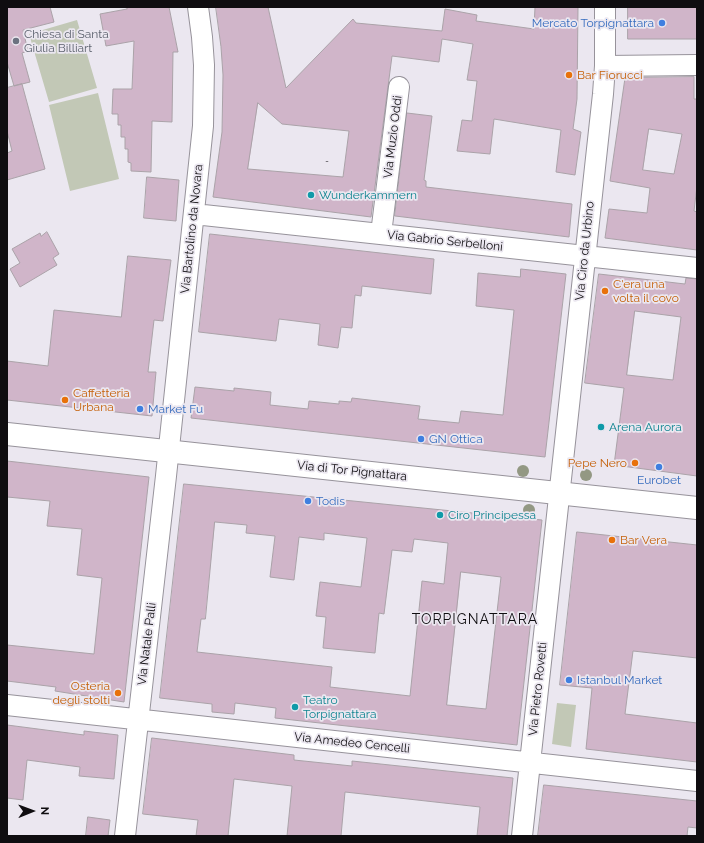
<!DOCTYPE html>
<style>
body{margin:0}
#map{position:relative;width:704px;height:843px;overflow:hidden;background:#ebe7f0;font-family:Raleway,sans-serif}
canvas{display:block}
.frame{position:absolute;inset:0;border:8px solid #0f0d10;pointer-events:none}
.north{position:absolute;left:12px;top:791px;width:40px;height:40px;-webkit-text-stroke:3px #ebe7f0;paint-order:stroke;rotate:89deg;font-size:11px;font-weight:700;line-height:16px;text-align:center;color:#0f0d10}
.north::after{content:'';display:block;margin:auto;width:14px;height:18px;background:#0f0d10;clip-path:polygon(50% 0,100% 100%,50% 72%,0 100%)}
</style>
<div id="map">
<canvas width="704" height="843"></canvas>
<div class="frame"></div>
<div class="north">N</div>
</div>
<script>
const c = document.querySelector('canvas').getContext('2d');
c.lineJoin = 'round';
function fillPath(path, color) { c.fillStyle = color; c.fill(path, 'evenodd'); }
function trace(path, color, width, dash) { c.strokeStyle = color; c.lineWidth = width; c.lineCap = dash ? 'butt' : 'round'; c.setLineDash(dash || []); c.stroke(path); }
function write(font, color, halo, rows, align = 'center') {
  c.font = font + ' Raleway,sans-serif'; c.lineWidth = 3.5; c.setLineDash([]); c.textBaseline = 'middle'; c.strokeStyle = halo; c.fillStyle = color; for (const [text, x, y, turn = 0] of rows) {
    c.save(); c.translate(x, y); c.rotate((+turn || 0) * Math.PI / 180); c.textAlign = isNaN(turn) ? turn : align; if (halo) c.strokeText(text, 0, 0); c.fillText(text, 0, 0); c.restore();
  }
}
const green = new Path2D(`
 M77,20l20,68 -48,14 -20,-68z
 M98,93l21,86 -49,12 -21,-86z
 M557,703l19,2 -5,42 -19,-3z`);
const building = new Path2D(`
 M7,7h43l4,15 -31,8 5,21 -6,2 8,29 -16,4 -7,-24z
 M126,7h43l9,45h-5l-1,70 -20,-1 -1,51 -20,-1v-8l-3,-1v-13h-3v-12h-4v-12h-3v-11h-6l1,-25h19l2,-48 -28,5 -6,-32 27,-5z
 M216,7h52l18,81 67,-69 3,4 86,8 3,-22 32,6 -1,6 58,8 1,-22h43l-1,92 -4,30 8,3 -6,43 -19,-3 5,-42 -67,-11 -4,35 -33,-3 5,-31 10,1 5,-40 -10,-1 6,-36 -31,-5 -3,23 -47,-6 -21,161 -158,-20 9,-65 1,-57 -2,-28zM258,103l24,21 67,7 -6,46 -95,-8z
 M628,7h69v32h-69z
 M694,77v22h3v87l-3,25 3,1v38l-92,-12 4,-29 38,4 3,-25 -40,-7 15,-103zM649,129l33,5 -8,40 -31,-4z
 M22,84l23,85 -38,11v-27l5,-2 -5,-20v-43z
 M407,113l25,3 -8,64 2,1v6l146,17 -3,33 -174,-21z
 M147,177l32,3 -3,41 -32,-3z
 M47,232l12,22 -6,4 4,7 -37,22 -10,-18 10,-6 -8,-14 28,-16 1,3z
 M210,234l224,25 -3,35 -69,-8 -1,10 -6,-1 -3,33 -11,-1 -3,21 -20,-3 2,-21 -41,-5 -3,22 -77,-9z
 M128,256l43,4 -8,61 -9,-1 -6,52h8l-4,44 -145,-16v-39l41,5 6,-56 67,7z
 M521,269l45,5 -21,183 -354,-39 4,-31 39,4v-3l37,4 -1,13 38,4 1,-8 30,3v-3l12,1 1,-4 68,8 -2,13 41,4 2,-12 42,4 11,-105 -38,-4 2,-33 42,4z
 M599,274l86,10 1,-6 11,1v197l-83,-11 10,-77 -39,-5zM635,311l46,6 -8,63 -46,-5z
 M7,461l142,16 -25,225 -69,-11 1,-4 -49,-6v-36l87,9 8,-76 -25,-3 5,-46 -35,-3 3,-25 -43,-4z
 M184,484l358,36 -25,225 -242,-27 1,-10 -41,-5 -1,11 -22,-2v-8l-52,-6zM215,522l32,3 -1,8 29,3 -5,41 24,3 5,-43 25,3v-7l43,5 -6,49 -41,-5 -4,34 10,1 -3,31 52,5 4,-40 5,1 8,-64 20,2 2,-13 34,4 -4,41 -22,-3 -12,115 -80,-9 2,-20 -135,-15 4,-33h4zM461,572l40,5 -15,132 -39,-4z
 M577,532l120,13v113l-64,-7 -8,63 72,9v39l-111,-13 6,-61 -32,-3z
 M7,725l77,10v-4l34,4 -4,44 -35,-3 1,-9 -53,-7 -4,40 -16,-2z
 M152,738l142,17v5l58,6v-5l161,17 -6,58h-30l3,-29 -135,-15 -4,44h-54l5,-50 -58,-7 -6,57h-32l2,-16 -55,-6z
 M544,785l153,16v27l-9,-1 -1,9h-149z
 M88,817l22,3 -2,16h-22z`);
const path = new Path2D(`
 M327,162v-3`);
const minor = new Path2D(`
 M605,66l92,-1
 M194,214l503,54
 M381,234l18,-147
 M7,705l690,76
 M125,836l41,-360 37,-350 1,-61 -2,-28 -4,-30
 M522,836l81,-742 2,-28v-59`);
const major = new Path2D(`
 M7,434l690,74`);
const trees = [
 [523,471],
 [586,475],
 [529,510]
];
const markers = [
 [662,23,4,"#3f7fe0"],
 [16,41,4,"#6b7280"],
 [569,75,4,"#e8710a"],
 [311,195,4,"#0f9aa8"],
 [605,291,4,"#e8710a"],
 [65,400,4,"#e8710a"],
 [140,409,4,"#3f7fe0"],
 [601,427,4,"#0f9aa8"],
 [421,439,4,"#3f7fe0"],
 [635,463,4,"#e8710a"],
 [659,467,4,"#3f7fe0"],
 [308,501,4,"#3f7fe0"],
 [440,515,4,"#0f9aa8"],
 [612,540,4,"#e8710a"],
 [569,680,4,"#3f7fe0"],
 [118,693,4,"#e8710a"],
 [295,707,4,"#0f9aa8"]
];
const shopNames = [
 ["Mercato Torpignattara",654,23,"right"],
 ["Market Fu",148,409],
 ["GN Ottica",429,439],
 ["Eurobet",659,480,"center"],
 ["Todis",316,501],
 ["Istanbul Market",577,680]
];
const worshipNames = [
 ["Chiesa di Santa",24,34],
 ["Giulia Billiart",24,48]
];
const foodNames = [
 ["Bar Fiorucci",577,75],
 ["C'era una",613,284],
 ["volta il covo",613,298],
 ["Caffetteria",73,393],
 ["Urbana",73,407],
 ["Pepe Nero",627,463,"right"],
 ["Bar Vera",620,540],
 ["Osteria",110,686,"right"],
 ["degli stolti",110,700,"right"]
];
const streetNames = [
 ["Via Muzio Oddi",393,137,-83],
 ["Via Bartolino da Novara",192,229,-84],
 ["Via Gabrio Serbelloni",445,241,6],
 ["Via Ciro da Urbino",585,251,-84],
 ["Via di Tor Pignattara",352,471,6],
 ["Via Natale Palli",147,644,-83],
 ["Via Pietro Rovetti",538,689,-84],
 ["Via Amedeo Cencelli",352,743,6]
];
const cultureNames = [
 ["Wunderkammern",319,195],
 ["Arena Aurora",609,427],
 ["Ciro Principessa",448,515],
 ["Teatro",303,700],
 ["Torpignattara",303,714]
];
const quarterNames = [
 ["TORPIGNATTARA",475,620]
];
fillPath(green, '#c2c8b6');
fillPath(building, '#d0b5c9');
trace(building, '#aaa2a8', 1);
trace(minor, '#97939b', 22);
trace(major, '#97939b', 24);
trace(path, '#79767c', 2.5, [1, 3]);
trace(minor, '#fff', 20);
trace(major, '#fff', 22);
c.fillStyle = '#939883';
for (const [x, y] of trees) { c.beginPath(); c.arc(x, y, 6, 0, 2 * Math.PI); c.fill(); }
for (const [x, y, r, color] of markers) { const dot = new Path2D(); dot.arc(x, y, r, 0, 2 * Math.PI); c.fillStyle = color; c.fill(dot); trace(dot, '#ebe7f0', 1.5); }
write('12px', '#366cbe', '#ebe7f0', shopNames, 'left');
write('12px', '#5b616d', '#ebe7f0', worshipNames, 'left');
write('12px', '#c56008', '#ebe7f0', foodNames, 'left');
write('12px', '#0f0d10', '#ebe7f0', streetNames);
write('12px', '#0d838f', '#ebe7f0', cultureNames, 'left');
c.letterSpacing = '1px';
write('14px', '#0f0d10', '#ebe7f0', quarterNames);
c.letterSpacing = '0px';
</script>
